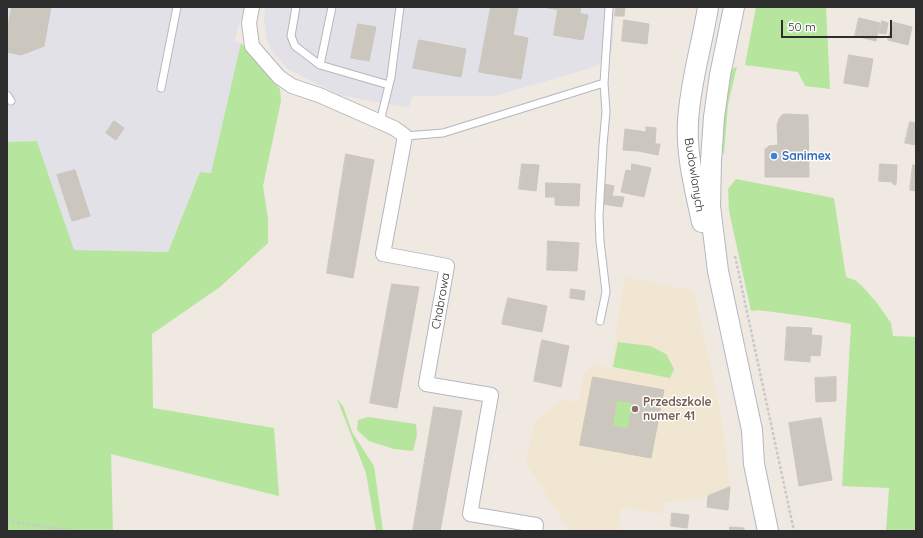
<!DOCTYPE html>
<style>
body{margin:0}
#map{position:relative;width:923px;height:538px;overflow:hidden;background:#efe9e1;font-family:Quicksand,sans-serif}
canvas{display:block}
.frame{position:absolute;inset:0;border:8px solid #2e2e2e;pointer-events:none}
.scale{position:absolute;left:781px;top:20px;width:111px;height:18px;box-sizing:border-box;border:2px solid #2e2e2e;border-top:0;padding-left:5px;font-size:12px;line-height:14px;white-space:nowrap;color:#2e2e2e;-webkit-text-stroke:3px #fff;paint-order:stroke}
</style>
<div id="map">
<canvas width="923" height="538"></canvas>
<div class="frame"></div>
<div class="scale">50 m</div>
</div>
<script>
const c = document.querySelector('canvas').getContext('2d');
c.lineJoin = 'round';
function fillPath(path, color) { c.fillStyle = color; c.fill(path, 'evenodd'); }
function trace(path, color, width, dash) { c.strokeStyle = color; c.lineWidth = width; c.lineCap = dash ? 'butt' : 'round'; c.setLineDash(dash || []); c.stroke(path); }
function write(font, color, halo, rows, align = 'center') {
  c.font = font + ' Quicksand,sans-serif'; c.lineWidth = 3; c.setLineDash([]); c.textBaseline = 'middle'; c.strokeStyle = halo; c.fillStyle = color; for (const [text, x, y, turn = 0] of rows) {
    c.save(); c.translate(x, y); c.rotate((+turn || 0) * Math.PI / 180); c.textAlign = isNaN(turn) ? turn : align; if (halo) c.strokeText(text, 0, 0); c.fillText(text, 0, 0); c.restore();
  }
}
const industrial = new Path2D(`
 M7,7h238l-11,34 7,3 -30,129 -11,-1 -32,80 -94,-2 -37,-109 -30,1z
 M265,7h350l-3,45 -15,14 -102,30h-82l-5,12 -69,-13 -51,-26 -16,-18 -5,-11 -3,-20z`);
const education = new Path2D(`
 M625,277l69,14 27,124 9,71 -32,13 -34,3 -1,12 -43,-7 -1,24h-49l-44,-68 9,-42 27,-21 17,3 5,-29 10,-9 17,3z`);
const green = new Path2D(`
 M756,7h70l4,82 -25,-3 -7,-14 -53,-7z
 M241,43l39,46 1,12 -18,85 5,33v24l-48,44 -68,47 1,74 121,20 5,68 -168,-42 2,77h-106v-389l30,-1 37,109 94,2 32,-80 11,1z
 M737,66l-9,39 -4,49 -5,-5 11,-78z
 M736,179l98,19 12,79 9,3 7,6 15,17 14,20 2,13 23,1v194h-30l3,-43 -47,-2 9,-162 -33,-6 -60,-8 -7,1 -22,-100 -1,-22z
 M618,342l32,4 16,8 8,15 -4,9 -57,-11z
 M337,399l6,7 9,26 22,34 9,65h-7l-10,-58z
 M617,400l16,3 -5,26 -15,-3z
 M368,417l48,7 1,11 -4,16 -19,-2 -25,-8 -12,-11 1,-10z`);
const building = new Path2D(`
 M12,7h39l-7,39 -23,9 -14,-3v-20z
 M491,7h27l-5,28 15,3 -7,41 -42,-7z
 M543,7h38l-1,6z
 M616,7h9l-1,9h-9z
 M558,10l30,5 -5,25 -29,-5z
 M859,18l21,5 -4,18 -21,-5z
 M624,20l25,4 -2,20 -25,-3z
 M882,21l6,2 -2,11 -7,-1z
 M893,22l19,5 -4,18 -20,-5z
 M358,24l18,3 -7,34 -18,-3z
 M419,40l47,9 -5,28 -48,-9z
 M849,55l24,4 -5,28 -24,-4z
 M786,114l22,1 1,62h-44v-28l4,-3 9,-1 -1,-20 2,-6 3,-4z
 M114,121l10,7 -8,12 -10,-7z
 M910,122l6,1v22l-11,-2z
 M646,127l10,1 -1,16h5l-2,11 -20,-4 -15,-1 2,-21 21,3z
 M346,154l28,6 -21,118 -26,-5z
 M522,164l17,1 -3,26 -17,-2z
 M632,164l19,4 -7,29 -23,-5 5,-22 5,1z
 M880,164l17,1 -1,20 -3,-1v-2l-14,-1z
 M913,165l3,1v25l-6,-1z
 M75,170l15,46 -18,5 -15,-46z
 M546,183l34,1 -1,22 -24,-1v-8h-9z
 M604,184l10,2 -2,10 12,1 -2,10 -20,-3z
 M548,241l31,2 -2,28 -30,-1z
 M392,284l27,3 -22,121 -27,-5z
 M571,289l14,2 -1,9 -14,-2z
 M508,298l39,8 -5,26 -40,-8z
 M787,327l25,1 -1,7 11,1 -2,20 -10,-1v7l-25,-2z
 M542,340l27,6 -8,41 -27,-6z
 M593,377l71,13 -13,68 -71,-13zM617,400l16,3 -5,26 -15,-3z
 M836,377v24l-20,1 -1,-24z
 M434,407l28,4 -22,120h-27z
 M821,418l11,62 -33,6 -10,-63z
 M730,487l-2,23 -21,-3 1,-11z
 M672,513l17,2 -2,13 -16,-2z
 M730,527l14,1v3h-14z`);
const path = new Path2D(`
 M735,256l59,275
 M7,521l68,10`);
const service = new Path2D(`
 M296,7l-5,29 4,10 25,19 69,20
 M320,65l12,-58
 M604,83l5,-76
 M161,88l16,-81
 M7,95l4,6
 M380,122l11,-45 9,-70
 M405,136l38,-3 161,-50 2,29 -3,33 -4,71 1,25 6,51 -6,29`);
const minor = new Path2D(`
 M252,7l-3,16 3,23 27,31 13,9 27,9 75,33 11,8 -22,118 64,12 -21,118 65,11 -21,119 66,11 -1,6`);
const secondary = new Path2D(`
 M734,7l-14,68 -6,42 -3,44 -1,45 8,65 34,159 2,34 14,67
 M702,222c-7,-33 -16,-67 -14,-100 2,-39 14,-77 20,-115`);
const markers = [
 [774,156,4,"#3f7fe0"],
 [635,409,4,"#8d6e63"]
];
const shopNames = [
 ["Sanimex",782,156]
];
const streetNames = [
 ["Budowlanych",694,175,81],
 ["Chabrowa",441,301,-80]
];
const educationNames = [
 ["Przedszkole",643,402],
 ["numer 41",643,416]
];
fillPath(industrial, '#e3e1e8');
fillPath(education, '#f0e6d1');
fillPath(green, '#b6e59e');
fillPath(building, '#cbc7bf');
trace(building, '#cbc5ba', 1);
trace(service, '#b4b7c1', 9);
trace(minor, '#b4b7c1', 16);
trace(secondary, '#b4b7c1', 22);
trace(path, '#c9c9c9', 2.5, [3, 2]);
trace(service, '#fff', 7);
trace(minor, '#fff', 14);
trace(secondary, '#fff', 20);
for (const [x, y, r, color] of markers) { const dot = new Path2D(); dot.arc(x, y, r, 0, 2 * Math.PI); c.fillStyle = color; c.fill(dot); trace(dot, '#fff', 1.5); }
write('bold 12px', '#366cbe', '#fff', shopNames, 'left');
write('12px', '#2e2e2e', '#fff', streetNames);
write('bold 12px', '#785e54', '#fff', educationNames, 'left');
</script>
